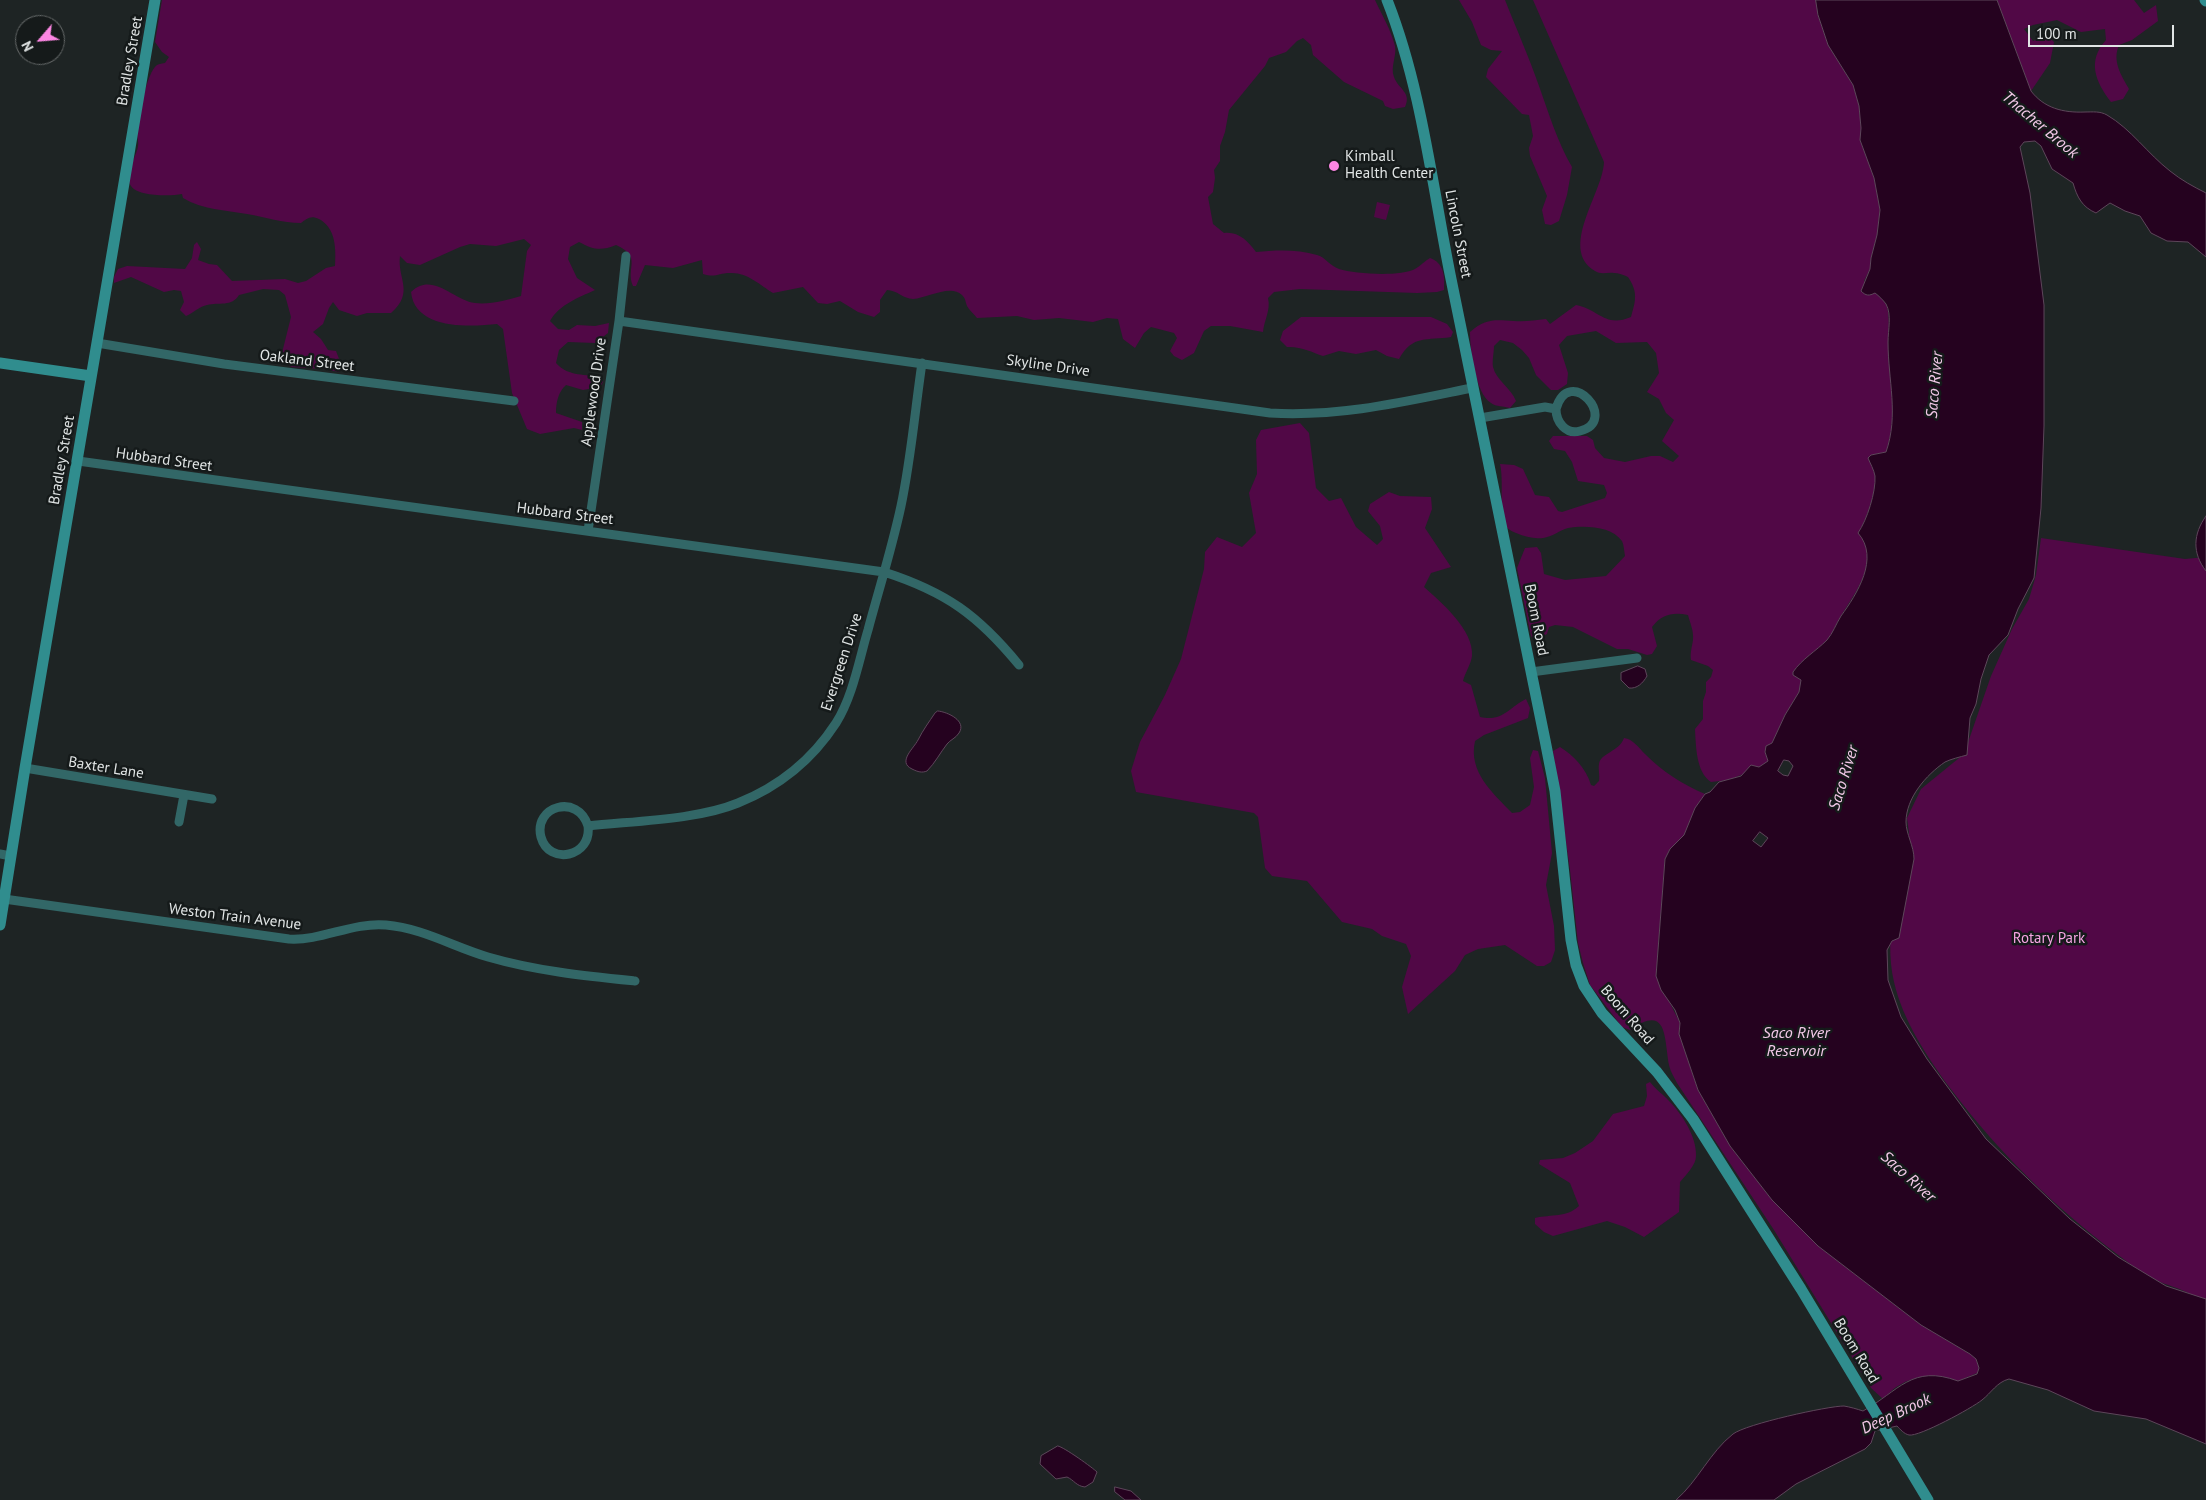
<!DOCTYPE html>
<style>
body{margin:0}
#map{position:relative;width:2206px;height:1500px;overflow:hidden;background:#1e2424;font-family:"PT Sans",sans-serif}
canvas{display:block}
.north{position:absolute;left:15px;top:15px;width:50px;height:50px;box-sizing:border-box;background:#151a1a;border:1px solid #676b6b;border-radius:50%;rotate:243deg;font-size:14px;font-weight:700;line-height:20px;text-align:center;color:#e1e5e5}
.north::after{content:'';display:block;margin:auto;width:18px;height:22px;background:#fc86e3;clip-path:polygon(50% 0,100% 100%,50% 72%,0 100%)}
.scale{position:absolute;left:2028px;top:25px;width:146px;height:22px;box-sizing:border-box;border:2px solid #e1e5e5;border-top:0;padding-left:6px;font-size:15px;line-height:18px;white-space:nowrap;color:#e1e5e5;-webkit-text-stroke:4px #151a1a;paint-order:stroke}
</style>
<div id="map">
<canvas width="2206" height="1500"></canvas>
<div class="north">N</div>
<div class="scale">100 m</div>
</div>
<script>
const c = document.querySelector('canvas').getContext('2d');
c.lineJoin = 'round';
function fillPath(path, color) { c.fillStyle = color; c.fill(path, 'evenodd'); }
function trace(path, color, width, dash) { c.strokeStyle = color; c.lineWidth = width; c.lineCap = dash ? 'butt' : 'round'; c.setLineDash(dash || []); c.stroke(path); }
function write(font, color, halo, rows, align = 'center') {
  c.font = font + ' "PT Sans",sans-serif'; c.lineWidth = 5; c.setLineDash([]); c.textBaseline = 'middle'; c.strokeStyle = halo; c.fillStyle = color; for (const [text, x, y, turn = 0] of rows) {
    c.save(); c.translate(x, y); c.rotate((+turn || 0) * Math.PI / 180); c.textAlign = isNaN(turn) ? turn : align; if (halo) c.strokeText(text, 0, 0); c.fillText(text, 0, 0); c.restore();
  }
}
const green = new Path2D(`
 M162,0h1213c7,15 16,30 20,46 2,10 -5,21 -1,31 4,12 18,15 11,30l-12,2 -8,-3 -2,-5 -39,-19 -31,-27 -2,-10 -8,-7 -6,3 -11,11 -17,6 -4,8 -36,44 -4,22 -5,14v15l-6,9 1,8 -2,14 -5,5 5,27 11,9c14,-2 24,8 32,19 19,-2 42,-3 61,3 8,2 13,11 22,14 16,5 61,8 76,0 5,-3 10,-8 15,-11 14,5 15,18 14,32l-7,2 -20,1 -117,-4 -26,3 -6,6c3,12 -4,22 -5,34l-33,-6h-19l-7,5 -10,22 -12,7 -8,-4 -4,-5 7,-13 -3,-5 -23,-6 -7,6 -9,15 -12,-9 -5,-20 -11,-1 -14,4 -34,-4 -25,2 -17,-4 -40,2c-3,-4 -8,-8 -10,-12 -2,-5 -1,-7 -5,-11 -12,-11 -34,3 -49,4 -10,0 -16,-9 -26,-9l-7,10v12l-6,5 -16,-5 -18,-11 -13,3 -9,-1 -15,-16 -30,6c-13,-8 -26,-21 -43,-20 -12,0 -14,5 -27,1l-1,-14 -29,8 -28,-3 -9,21h-3c-8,-18 10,-29 -17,-41 -15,6 -22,5 -37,-3l-9,5 -2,12 9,19 18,12c-17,8 -35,14 -45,31l8,8 11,1 8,-5 18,1 14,-3 -1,10 -13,10 -27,-1 -9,8 -3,13c10,12 27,12 42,13l5,6 -3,5 -17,3 -17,-5c-8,7 -10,18 -10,28l26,9v8l-8,-2 -34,6 -13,-5 -15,-36 -9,-64 -6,-5c-27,3 -82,6 -86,-32 21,-21 42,8 64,11 14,2 33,-3 46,-7l6,-45 4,-6 -7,-6 -28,7 -26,-2 -10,3 -40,18 -13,-2 -7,-7c-3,23 15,36 -9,57h-24l-10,3 -18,-6 -6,-8 -4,6 -6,16 -10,8 8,7 7,11 8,1 5,13 -2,8 -15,-3 -32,-2 -7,-4 -3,-10 9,-36 -6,-22 -6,-5 -16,-1 -24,6c-7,12 -20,7 -32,10 -7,1 -14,8 -21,11l-6,-6 4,-8 -3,-11 -7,-1 -10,2 -33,-15 -17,6v-6l4,-8 9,-3 58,3 7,-11 2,-13 3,-3 4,7 -3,11 11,4 8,1 15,16 53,-2 13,4 8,-2 20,-13 9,-2c1,-17 1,-38 -16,-47 -8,-4 -12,-1 -18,4 -19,0 -35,-6 -54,-9 -22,-4 -44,-4 -64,-16l-1,-4c-11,2 -44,3 -51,-8 -8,-11 6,-30 7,-40 1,-4 -1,-8 -1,-12 0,-12 10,-63 20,-69 2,-1 6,-2 8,-2l4,-6 -7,-5 -7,-10z
 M1459,0h46c11,28 24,57 34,86 10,28 18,55 33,81l-5,28 -8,26 -8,4 -6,-1 -3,-14 5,-14 -17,-40 -1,-8 4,-12 -4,-21 -7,-1 -36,-37 2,-8 14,-18 -11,-1 -10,-5 -9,-23z
 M1533,0h283l2,15 10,30 25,40 6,21 2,22 -1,12 14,38 6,32 -3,25 -6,23 -1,11 -6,12c7,7 20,16 23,26 3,12 1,25 2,38 2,36 9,72 -3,107l-15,3c1,7 3,13 4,20 2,14 -9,45 -16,58 23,27 -5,61 -20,86 -4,7 -6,15 -11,20 -11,13 -28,21 -35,36l8,4 -2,13 -14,23 -13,28 -7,9 3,9 -4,4 -35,15 -18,2c-15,-10 -15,-35 -16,-53l8,-10v-18l3,-9v-10l5,-5 2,-7 -5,-4 -17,-6c-1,-8 1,-13 2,-20 1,-9 -3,-17 -5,-25 -15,-3 -26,-1 -36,12l5,19 -5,8 -5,1 -19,-6h-11l-44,-22 -18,-2 -6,2 -2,7 -12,6 -4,-4 -14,-68 8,-20 12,-1 4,6 3,21 21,6 41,-4 19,-20c-1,-5 -1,-11 -3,-15 -10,-15 -38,-16 -54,-13 -8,2 -16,9 -25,10 -8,2 -35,-5 -38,-13 -6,-16 -1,-44 -5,-61l14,1 9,4 12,26 14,2 9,14 4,1 43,-14 2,-5 -3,-8 -26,-4 -6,-19 -7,-11 -11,-2 -5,-8 4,-5h34l6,4 2,8 9,10 21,4 26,-6h9l13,6 6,-6 -17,-15 12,-21 -8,-7 -7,-14 -12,-7 12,-19 -3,-20 -9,-11 -31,1 -20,-12 -29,5 -8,9 9,28 -1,11 -9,6h-7l-15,-15 -7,-17 -7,-8 -9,-7 -13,-3 -6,6c0,6 -2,15 -1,21 3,13 18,21 23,34l-6,7c-6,-2 -14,-1 -19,-5 -16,-10 -21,-54 -21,-71 16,-14 25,-12 44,-11 11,1 21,-1 32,-2l4,5 26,-19c24,5 29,23 55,12 5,-17 7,-25 -3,-40 -4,-2 -10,-4 -14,-4 -7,-1 -13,2 -19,-2 -37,-22 8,-78 9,-109z
 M1997,0h137l10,13 12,-8 2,16 -26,19 -13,5c-7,16 2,30 10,44l-6,10 -12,3c-16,-21 -24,-41 -5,-62l-1,-11 -24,3 -24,-12 -24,5 -9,4 9,12 13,-6 8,7 -4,21 -19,28z
 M1377,202l13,3 -4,15 -12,-3z
 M1301,317h130l16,7 6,8 -2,5c-24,4 -38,-3 -52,22l-12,-3 -11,-6 -20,4 -17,-3 -16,5c-11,-4 -23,-10 -36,-9l-7,-7 3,-9z
 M1300,423l9,10 7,55 13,13 12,-3 15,29 21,18 6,-6 -3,-13 -12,-15 2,-7 19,-12 11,4 31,1 1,12 -7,19 26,39 -20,6 -7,14c17,15 50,43 48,69 -1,8 -7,17 -9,25l8,4 9,32c23,5 28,-9 46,-18l4,9 -2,10 -44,17 -9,6c-7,31 18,52 37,72l8,-1 10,-7 4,-18 -4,-29 3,-8 5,1 7,27 7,75 -6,32 8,41 1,24 -4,12 -7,4h-7l-32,-21 -27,4 -13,6 -10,16 -47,43 -6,-27 9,-31 -5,-12 -24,-8 -10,-7 -30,-7 -35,-41 -35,-5 -7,-8 -7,-51 -4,-4 -118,-21 -5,-21 9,-29 25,-47 16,-36 23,-90 1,-17 12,-15 25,10 14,-14 -7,-40 8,-19 -1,-34 5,-10z
 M2041,538l144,21 21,-2v748c-7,-4 -14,-11 -22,-14 -14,-6 -28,-9 -41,-18 -74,-52 -139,-113 -193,-185 -23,-31 -47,-67 -56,-106 -11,-49 5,-101 15,-149l-2,-15 14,-29 43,-35 27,-78 21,-47 17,-30 7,-24z
 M1624,738c9,1 15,10 21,16 18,18 37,30 60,40l-10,15 -11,26 -14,14 -5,10 -9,117 24,47 -1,11 19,56 32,56 42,54 46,46 103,79 49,29 6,5 3,9 -2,5 -19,8c-20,-7 -42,-7 -60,5 -6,3 -10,9 -15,13l-12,-11 -97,-158 -97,-147c-3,-6 -7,-12 -8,-18 -5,-27 -1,-62 -39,-35l-8,-3 -32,-42 -7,-22 -5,-20 -8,-73 -17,-119 7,-4c14,9 26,21 31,38l3,1 5,-5c1,-5 -1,-12 0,-17 1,-11 20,-12 25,-26z
 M1650,1082c6,8 13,12 19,19 13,13 28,36 27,55 0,9 -10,19 -16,26l-1,30 -35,25 -19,-10 -18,-6 -54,15 -9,-4 -9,-8v-6c17,-4 31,0 44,-12l-9,-23 -31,-19 1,-4 23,-2 12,-5 18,-12 20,-27 31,-8 3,-10 -1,-12z`);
const water = new Path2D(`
 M1816,0h181l34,91c13,17 32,22 54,21 8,0 15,-1 22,3 24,14 41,39 63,56 11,9 24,16 36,22v64l-18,-15 -21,-1 -16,-8 -11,-17 -15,-5 -15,-8 -14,10c-14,-6 -19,-16 -23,-30l-21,-14 -11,-23 -6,-5 -11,1 -4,5 10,46 14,112v121l-3,82 -7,70 -16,31 -10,26 -19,20 -8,24 -5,25 -6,14 -3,37c-7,2 -16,4 -22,7 -19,13 -39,36 -39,60 0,12 8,24 8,37l-15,79 -7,3 -5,9 1,30 13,37 26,42 59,80 84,80 48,38 48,29 40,13v145l-60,-25 -52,-8 -46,-21 -39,-11c-12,3 -18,14 -27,21 -10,8 -63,37 -73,35 -5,-1 -9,-6 -12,-9l-22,5 -4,12 -6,6 -69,35 -22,16h-98c22,-19 34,-48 57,-66 13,-10 95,-28 111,-28 6,1 13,3 19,5 36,-20 49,-47 95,-30l19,-7 2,-6 -3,-9 -6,-5 -49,-29 -103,-79 -46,-46 -42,-54 -32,-56 -19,-56 1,-11 -5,-13 -14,-20 -5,-14 9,-117 5,-10 14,-14 11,-27 10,-14 5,-2 9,-10 22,-6 10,-11 8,2 9,-6 -3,-9 1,-6 6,-3 13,-28 14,-23 2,-12 -8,-5v-3c9,-13 23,-21 34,-32 6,-7 9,-16 14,-24 16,-22 39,-58 17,-83 9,-13 18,-41 17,-57 -1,-6 -5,-13 -7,-18l3,-3 15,-3c13,-37 2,-72 2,-110 0,-12 4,-27 -2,-38 -3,-4 -7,-8 -11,-11 -6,3 -9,3 -14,-2l9,-22 1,-11 6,-23 3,-25 -6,-32 -14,-38 1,-12 -2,-22 -6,-21 -25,-40 -10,-30zM1784,760l5,1 4,5 -5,10 -5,-1 -5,-4zM1760,832l8,6 -7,9 -8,-6z
 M2206,516v55c-14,-18 -13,-37 0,-55z
 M1638,666l7,3 2,7c-4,7 -10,13 -18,12l-8,-8v-7z
 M938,711c10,1 29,10 21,22 -3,5 -9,7 -12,11 -7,9 -12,19 -20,27 -5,2 -9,1 -15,-2 -15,-7 2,-21 6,-29 5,-10 11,-18 17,-27z
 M1058,1446c6,1 35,22 39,26l-4,10 -8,5c-9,-1 -11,-7 -18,-10l-11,2 -16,-15 1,-8z
 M1115,1487l16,4 10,9h-16l-10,-8z`);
const street = new Path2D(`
 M619,321l651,92c71,4 133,-11 202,-25
 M97,343l127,21 290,37
 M1480,418l65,-11 11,2c0,13 10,26 24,22 40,-10 -11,-68 -24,-22
 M78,461l806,111c62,20 94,43 135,93
 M588,531l31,-210 7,-65
 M1531,672l106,-14
 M25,768l187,31
 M179,822l5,-27
 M588,826c4,31 -39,40 -47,11 -8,-31 37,-44 47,-11 45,-5 109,-6 150,-23 40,-16 74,-43 98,-80 17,-27 23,-63 32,-93 11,-41 24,-82 33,-124 10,-47 14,-96 21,-143
 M0,854l11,2
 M4,899l285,40c33,2 63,-17 97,-14 36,3 68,22 102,32 48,14 98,19 147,24`);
const secondary = new Path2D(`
 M1387,0c34,86 45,184 63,274 32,156 64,311 95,466l10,51 16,149 5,25 8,21 18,27 55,59 36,47 108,170 127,211
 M2205,0l1,1
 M0,363l91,13
 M0,925l25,-157 130,-768`);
const markers = [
 [1334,166,6,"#fc86e3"]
];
const streetNames = [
 ["Bradley Street",130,61,-80],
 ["Lincoln Street",1458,234,79],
 ["Oakland Street",307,361,7],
 ["Skyline Drive",1048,366,8],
 ["Applewood Drive",594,392,-82],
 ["Bradley Street",62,460,-80],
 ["Hubbard Street",164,460,8],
 ["Hubbard Street",565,514,7],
 ["Boom Road",1536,620,79],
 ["Evergreen Drive",842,662,-72],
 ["Baxter Lane",106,768,9],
 ["Weston Train Avenue",235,917,7],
 ["Boom Road",1627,1015,49],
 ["Boom Road",1856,1351,59]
];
const poiNames = [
 ["Kimball",1345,157],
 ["Health Center",1345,174]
];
const parkNames = [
 ["Rotary Park",2049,939]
];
const waterNames = [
 ["Thacher Brook",2040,125,40],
 ["Saco River",1935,385,-85],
 ["Saco River",1844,778,-73],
 ["Saco River",1796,1033],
 ["Reservoir",1796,1051],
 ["Saco River",1908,1177,42],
 ["Deep Brook",1896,1414,-25]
];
fillPath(green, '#510846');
fillPath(water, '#25021f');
trace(water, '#5d465a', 1);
trace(street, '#326767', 9);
trace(secondary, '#308d8e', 11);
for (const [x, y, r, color] of markers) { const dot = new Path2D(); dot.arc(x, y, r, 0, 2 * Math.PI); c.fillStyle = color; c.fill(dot); trace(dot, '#151a1a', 2); }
write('15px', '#e1e5e5', '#151a1a', streetNames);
write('15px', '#e1e5e5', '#151a1a', poiNames, 'left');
write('15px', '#f7a5e4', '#151a1a', parkNames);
write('italic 16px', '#f3c9e8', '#151a1a', waterNames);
</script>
